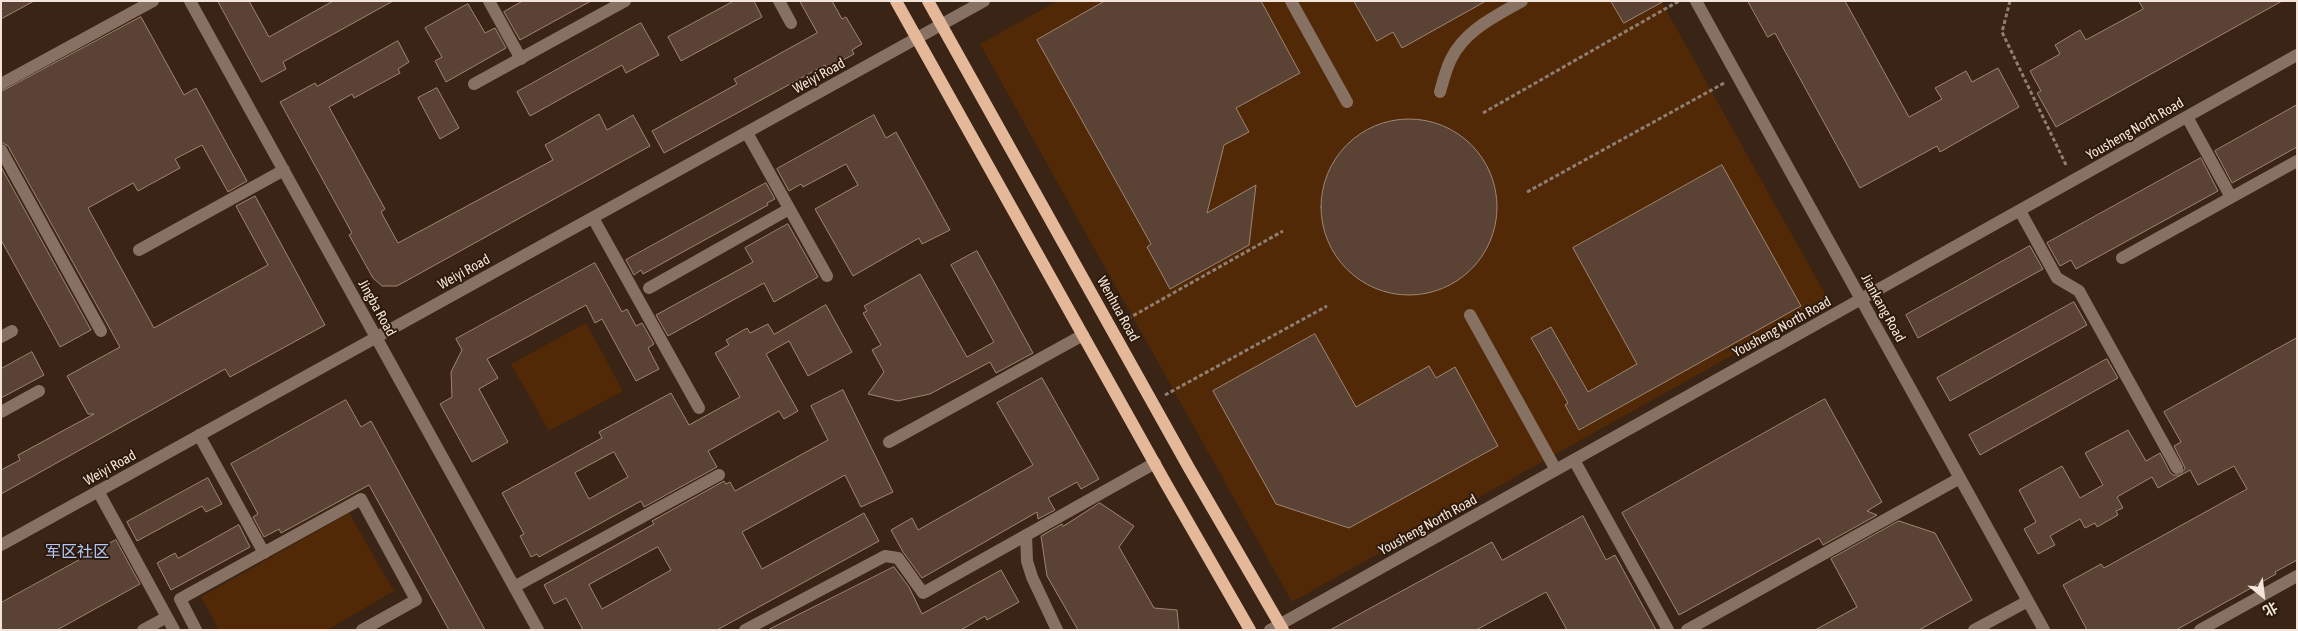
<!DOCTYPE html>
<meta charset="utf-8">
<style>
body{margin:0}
#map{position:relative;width:2298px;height:631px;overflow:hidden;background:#392415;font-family:"Asap Condensed","Noto Sans SC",sans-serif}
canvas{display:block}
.frame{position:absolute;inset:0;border:2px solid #f3e5db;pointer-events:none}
.north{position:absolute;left:2238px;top:571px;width:50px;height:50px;-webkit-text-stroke:4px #2e1a0b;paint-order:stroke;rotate:151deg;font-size:14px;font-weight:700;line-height:20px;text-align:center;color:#f3e5db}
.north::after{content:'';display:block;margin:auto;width:18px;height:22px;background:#f3e5db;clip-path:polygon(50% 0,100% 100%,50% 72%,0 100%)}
</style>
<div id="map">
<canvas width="2298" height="631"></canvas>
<div class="frame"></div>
<div class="north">北</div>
</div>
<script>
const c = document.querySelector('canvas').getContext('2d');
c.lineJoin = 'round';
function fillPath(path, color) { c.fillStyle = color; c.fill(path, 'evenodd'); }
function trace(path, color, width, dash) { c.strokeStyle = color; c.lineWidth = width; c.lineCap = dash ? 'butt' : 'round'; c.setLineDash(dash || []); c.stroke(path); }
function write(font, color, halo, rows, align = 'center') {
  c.font = font + ' "Asap Condensed","Noto Sans SC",sans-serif'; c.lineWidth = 4; c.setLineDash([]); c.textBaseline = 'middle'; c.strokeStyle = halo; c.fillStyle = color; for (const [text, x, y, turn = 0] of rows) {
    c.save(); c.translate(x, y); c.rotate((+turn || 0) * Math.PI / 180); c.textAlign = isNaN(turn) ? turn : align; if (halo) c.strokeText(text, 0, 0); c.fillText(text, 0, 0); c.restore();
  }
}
const green = new Path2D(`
 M1057,1h604l168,300 -537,301 -312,-558z
 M586,323l37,68 -74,40 -38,-67z
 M349,513l45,78 -67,39h-108l-18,-33z`);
const building = new Path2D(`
 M1,1h33l-33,18z
 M218,1h31l20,36 64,-36h60l-110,61 3,7 -24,13z
 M523,1h68l-71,39 -16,-28z
 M734,1h20l8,16 -81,44 -13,-24z
 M800,1h32l10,18 4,-2 16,27 -10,6 2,4 -27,15 -2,-4 -161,88 -12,-22 85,-47 -3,-5 83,-46z
 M1105,1h156l39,72 -64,35 13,24 -25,13 -17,68 49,-28 -7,60 -79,44 -23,-42 4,-3 -114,-204z
 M1354,1h132l-84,47 -9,-16 -16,9z
 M1611,1h53l-40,22z
 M1748,1h97l64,116 33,-18 -7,-11 31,-17 6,11 26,-14 21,39 -79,45 -3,-6 -77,42 -85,-155 -7,4z
 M2139,1h143l-226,126 -19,-34 4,-2 -11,-20 30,-17 -5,-9 25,-15 6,10 57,-31z
 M468,4l17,29 10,-5 11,20 -60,34 -11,-21 7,-4 -17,-29z
 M141,17l43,78 12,-7 51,93 -19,11 -26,-47 -27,14 5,9 -42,23 -5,-8 -45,25 66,120 114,-63 -32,-59 19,-10 70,129 -95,52 -5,-8 -224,125v-24l19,-10 -2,-5 76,-41h-6l-21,-38 53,-29 -112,-201 -7,-4v-50z
 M641,23l18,32 -33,18 -4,-8 -92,51 -13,-24z
 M398,41l11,21 -11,7 2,4 -46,25 -2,-4 -23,13 56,102 -4,3 17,31 155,-83 -8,-15 54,-31 8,16 26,-15 17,31 -253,140h-15l-9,-8 -24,-43 3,-2 -72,-131 35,-19 2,3z
 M437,88l22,40 -19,11 -22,-41z
 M2297,105v42l-65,36 -17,-32z
 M874,115l12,23 10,-6 54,98 -28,14 -3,-6 -66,38 -38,-67 43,-24 -12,-21 -43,23 -2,-3 -12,7 -12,-22z
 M1321 207a88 88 0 1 1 176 0a88 88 0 1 1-176 0Z
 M2201,158l17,33 -142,78 -5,-9 -11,6 -13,-23z
 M1722,165l79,141 -222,124 -14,-25 3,-2 -37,-65 20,-11 37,65 49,-28 -64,-116z
 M1,167l90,163 -31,17 -59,-107z
 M766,183l9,16 -8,4 1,2 -125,69 -2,-4 -7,5 -8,-15z
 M788,224l30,53 -44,25 -10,-19 -96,53 -12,-21 97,-53 -8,-14z
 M2030,246l13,23 -125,69 -12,-23z
 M977,251l56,102 -37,20 -6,-11 -60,32 -32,7 -30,-7 16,-22 -12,-22 9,-5 -18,-32 4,-2 -3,-5 56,-32 47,83 27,-15 -43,-77z
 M595,263l27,49 5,-3 9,17 6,-3 12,21 -6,4 11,21 -23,12 -34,-62 -7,4 -9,-18 -99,54 11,19 -19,11 29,53 -36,20 -32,-58 12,-7 -1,-25 11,-22 -6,-11z
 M2074,302l13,23 -137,76 -13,-23z
 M826,305l26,47 -44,24 -19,-35 -23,13 32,57 -14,8 -5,-8 -71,40 9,16 -73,40 -3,-6 -102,56 -2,-3 -6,3 -11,-21 4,-2 -22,-41 100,-55 -3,-6 72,-39 18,32 51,-28 -25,-44 14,-8 -3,-5 21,-12 3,5 18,-9 6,10zM614,452l14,25 -39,22 -14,-26z
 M1315,334l41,73 73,-41 7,12 19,-11 43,79 -149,82 -73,-24 -63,-113z
 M2297,338v222l-22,12 1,2 -100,56h-89l-24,-45 38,-21 3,4 143,-79 -13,-23 -36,19 -8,-15 -32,18 -6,-11 -35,20 6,11 -7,3 2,4 -21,12 -2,-4 -10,5 -5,-9 -30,17 5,9 -17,9 -14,-25 12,-7 -17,-32 43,-24 18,32 23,-13 -18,-32 43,-23 18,31 14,-8 10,19 3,3h7l5,-7 -11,-22 7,-4 -17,-30z
 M32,352l12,23 -43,23v-29z
 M2107,359l11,19 -138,77 -11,-20z
 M1042,378l57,101 -18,10 -4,-7 -29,16 7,12 -17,9 -1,-7 -115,66 -19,-26 -12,-22 21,-12 6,12 115,-65 -36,-62z
 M843,390l50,102 -32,15 -16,-32 -103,57 20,37 102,-56 15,28 -162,89h-134l-17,-32 -12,6 -10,-19 110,-61 -2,-3 72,-40 2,3 4,-2 5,9 93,-51 -17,-34zM658,547l13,23 -69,39 -13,-24z
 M1825,399l57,103 -15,9 10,4 -54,30 -4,-7 -140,77 -57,-102z
 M346,400l15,27 10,-6 114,209h-36l-80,-145 -88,48 -2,-4 -15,8 -11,-20 5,-3 -27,-50z
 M208,478l14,26 -16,8 -4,-6 -65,35 -10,-19z
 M1100,503l34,23 -15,21 35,61 23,2 2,20h-101l-31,-54 -6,-40 21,-12 1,2z
 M1583,516l23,44 9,-5 41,75h-89l-21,-38 -70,38h-146l162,-88 10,18z
 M1899,521l36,12 37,67 -53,30h-104l42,-23 -26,-48z
 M239,525l11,22 -79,43 -14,-27 18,-10 3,5z
 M116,540l24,44 -83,46h-56v-27z
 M894,567l15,20 13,27 79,-44 18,32 -32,18 -2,-4 -24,14h-193z`);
const path = new Path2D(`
 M2010,1l-8,31 65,135
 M1483,113l196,-112
 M1527,192l199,-110
 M1122,322l161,-91
 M1165,395l162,-89`);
const minor = new Path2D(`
 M190,1l348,629
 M489,1l32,58
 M779,1l12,22
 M1291,1l56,101
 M1696,1l348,629
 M1,84l152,-83
 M474,84l151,-83
 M1440,92c3,-11 6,-23 11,-33 14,-29 45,-43 71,-58
 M2187,117l44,80
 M747,133l80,143
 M1,150l100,181
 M2020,211l37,67 22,13 98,177
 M593,218l106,190
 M139,250l145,-80
 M2122,258l175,-97
 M649,288l140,-79
 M1470,315l86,155
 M1,337l11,-6
 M1,412l38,-21
 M199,435l65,118
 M889,442l194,-107
 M1574,460l94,170
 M98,491l76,139
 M1026,535l1,26 5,16 25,53
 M1,545l983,-544
 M514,587l205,-112
 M143,630l24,-13
 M196,630l-16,-31 181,-100 55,101 -54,30
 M745,630l140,-74 13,2 25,35 232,-130
 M1270,630l1027,-575
 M1687,630l273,-152
 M1974,630l54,-29
 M2200,630l97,-54`);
const major = new Path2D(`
 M896,1l269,481 85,148
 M928,1l261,467 94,162`);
const streetNames = [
 ["Weiyi Road",819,76,-29],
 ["Yousheng North Road",2135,129,-30],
 ["Weiyi Road",464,272,-29],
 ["Jingba Road",377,308,61],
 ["Jiankang Road",1883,308,61],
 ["Wenhua Road",1118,309,61],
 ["Yousheng North Road",1782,327,-29],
 ["Weiyi Road",110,468,-29],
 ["Yousheng North Road",1428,525,-29]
];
const quarterNames = [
 ["军区社区",77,552]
];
fillPath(green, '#512906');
fillPath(building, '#5a4334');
trace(building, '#9f8574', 1);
trace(path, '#8f7e71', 3, [4, 2.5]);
trace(minor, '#877162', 12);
trace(major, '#e5b89a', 12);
write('14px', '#f3e5db', '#2e1a0b', streetNames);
write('16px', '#b1c9ff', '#2e1a0b', quarterNames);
</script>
